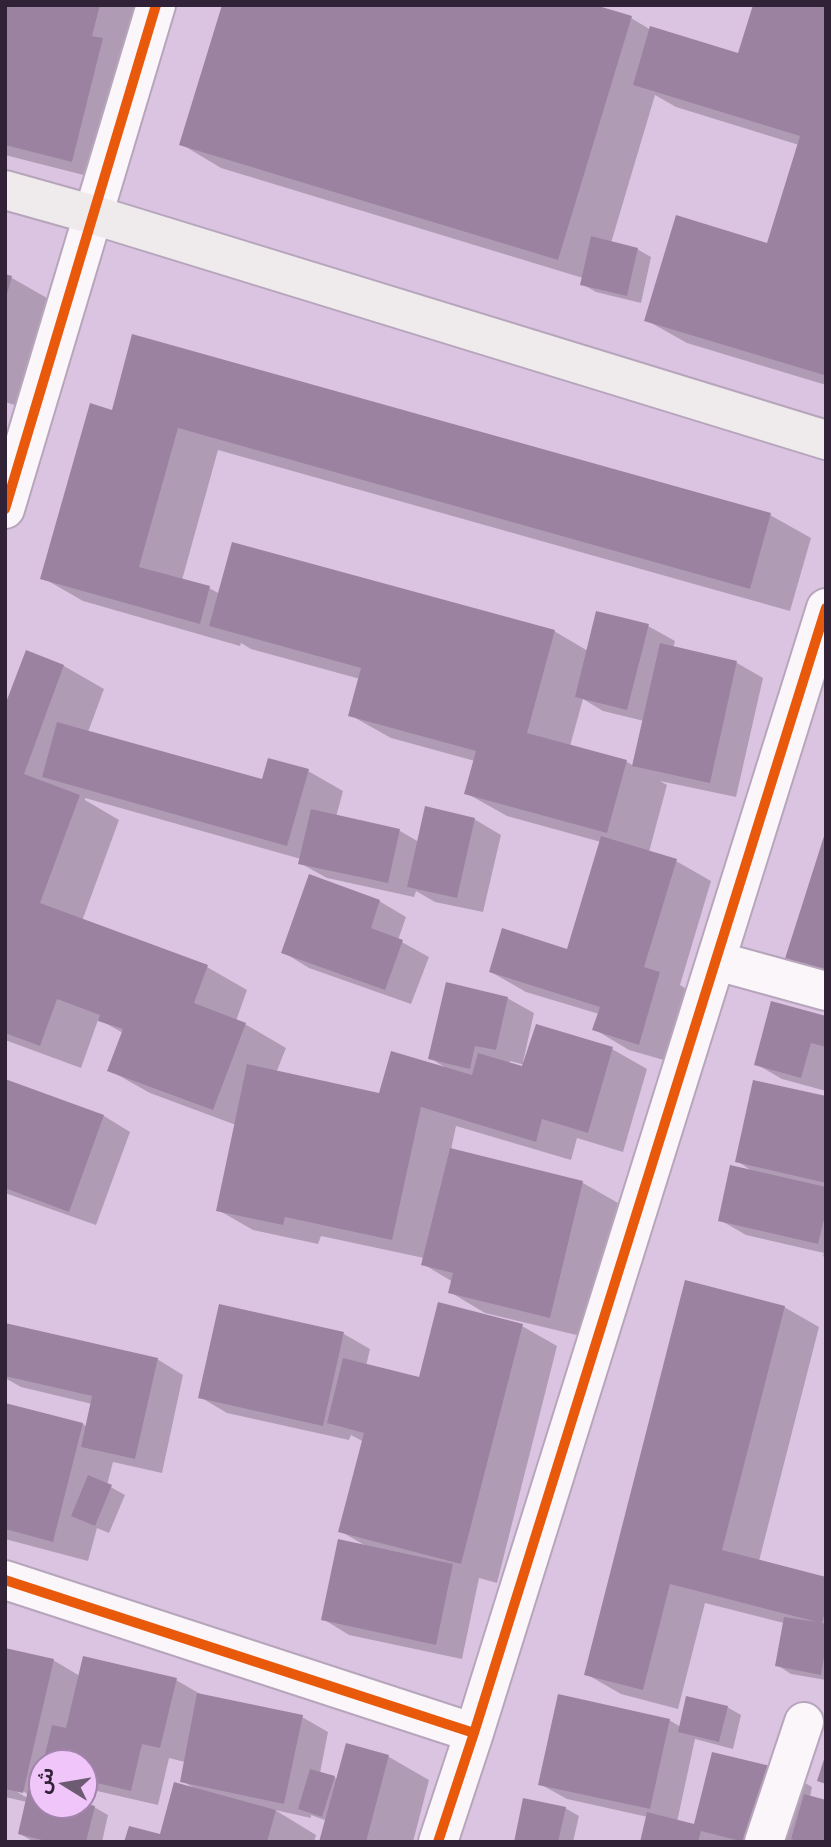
<!DOCTYPE html>
<meta charset="utf-8">
<style>
body{margin:0}
#map{position:relative;width:831px;height:1847px;overflow:hidden;background:#dbc4e1;font-family:"Exo 2","Noto Sans Arabic",sans-serif}
canvas{display:block}
.frame{position:absolute;inset:0;border:7px solid #322237;pointer-events:none}
.north{position:absolute;left:28px;top:1749px;width:70px;height:70px;box-sizing:border-box;background:#efc5fa;border:2px solid #a384ac;border-radius:50%;rotate:281deg;font-size:19px;font-weight:700;line-height:28px;text-align:center;color:#322237}
.north::after{content:'';display:block;margin:auto;width:24px;height:32px;background:#6d5b72;clip-path:polygon(50% 0,100% 100%,50% 72%,0 100%)}
</style>
<div id="map">
<canvas width="831" height="1847"></canvas>
<div class="frame"></div>
<div class="north">ش</div>
</div>
<script>
const c = document.querySelector('canvas').getContext('2d');
c.lineJoin = 'round';
function fillPath(path, color) { c.fillStyle = color; c.fill(path, 'evenodd'); }
function trace(path, color, width, dash) { c.strokeStyle = color; c.lineWidth = width; c.lineCap = dash ? 'butt' : 'round'; c.setLineDash(dash || []); c.stroke(path); }
const shadow = new Path2D(`
 M5,5h134l-32,176 -102,-26z
 M826,5v380l-139,-42 -41,-23 123,-75 30,-100 -123,-38 -21,-12 -44,148 26,6 14,8 -10,46 -45,-11 -14,-8 1,-6 -362,-110 -40,-24 450,-126 20,12 88,25z
 M5,276l7,2 35,20 -32,107 -10,-3z
 M113,412l657,103 41,23 -21,73 -572,-161 -36,130 27,8 11,6 334,37 34,20 60,-25 27,15 -2,7 64,15 26,15 -27,119 -76,-16 7,4 -18,67 27,9 35,20 -31,104 15,9 -21,69 -45,-13 -35,-21 5,-15 -73,-22 -35,-20 77,-21 33,-109 -94,-26 -41,-23 9,-32 -84,-23 -41,-23 10,-36 -109,-30 -10,-6 -1,3 -157,-45 -40,-23zM583,699l20,12 41,10 -10,45 -7,-4 -57,-16z
 M27,652l37,14 40,23 -16,43 176,50 44,-11 35,20 -7,26 64,14 19,11 55,-23 27,16 -18,77 -48,-10 -19,-11 -2,6 -87,-19 -27,-15 1,-4 -216,-61v2l34,20 -37,101 125,46 40,23 -11,31 9,3 41,24 -10,25 104,22 66,-27 -16,-10 77,-60 27,15 -11,49 89,-13 35,20 -24,83 -46,-14 -6,22 -115,-34 -5,24 132,33 35,20 -33,134 -100,-24 -35,-21 3,-10 -30,-18 1,-6 -103,-22 -3,8 -65,-14 -35,-20 18,-85 -86,-32 -41,-23 14,-37 -16,-9 -9,-4 -17,48 -76,-28v-330zM510,1061l15,4 -1,4 -15,-5z
 M379,901l27,16 -8,23 31,17 -18,47 -102,-36 -26,-16z
 M826,1018v73l-44,-12 -26,-15z
 M5,1081l99,35 26,16 -34,93 -91,-32z
 M826,1098v160l-3,-2 1,-3 -78,-18 -26,-15 32,-49 -15,-10z
 M784,1307l35,20 -60,234 67,18v101l-35,-6 -14,-9 7,-42 -79,-20 -27,106 -57,-15 -35,-20z
 M5,1323l7,4 145,32 26,16 -21,98 -49,-11 -6,23 18,10 -16,38 -12,-5 -9,33 -83,-22v-134l78,19 4,3 5,-23 -71,-17 -16,-9z
 M522,1326l35,20 -60,237 -18,-5 -17,81 -113,-24 -26,-16 43,-73 -26,-15 24,-89 -13,-7 -2,5 -122,-27 -27,-16 144,-63 26,15 -4,17 54,13z
 M5,1650l48,10 27,16 96,4 26,15 100,22 26,15 -8,41 18,6 9,-34 42,12 40,23 -16,62h-92l6,-21 -16,-6v3l-36,-8 41,25 -2,7h-188l35,-5 33,-49 -12,-7 3,-19 -16,-4 -11,47 -74,-17v-25h-42v42h42l10,2 14,8 -6,27h-68l-14,-8 7,-32 -22,-5zM16,1787l13,8v4l-15,-9z
 M727,1707l14,8 -8,34 -38,-10 -18,83 18,4 91,-54 26,15 -2,10 16,45h-108l-3,-2 -1,2h-73l7,-25 -81,-18 -27,-15 129,-64 12,7z
 M565,1808l14,8 -6,26h-57z`);
const building = new Path2D(`
 M5,5h95l-8,31 11,2 -31,124 -67,-17z
 M222,5h373l37,11 -74,244 -379,-115z
 M753,5h73v364l-2,6 -180,-54 32,-106 91,28 33,-107 -167,-51 17,-59 88,27z
 M591,236l47,12 -11,48 -47,-11z
 M5,274l7,2 -6,22 -1,-1z
 M132,334l639,179 -21,76 -572,-161 -39,139 71,19 -10,38 -160,-45 50,-176 22,7z
 M232,542l323,88 -28,103 100,27 -20,73 -143,-39 12,-43 -128,-35 13,-48 -152,-42z
 M596,611l53,13 -22,86 -52,-13z
 M660,643l77,18 -27,122 -78,-17z
 M26,650l38,15 -40,109 56,21 -40,108 168,62 -14,38 52,20 -33,87 -106,-39 16,-42 -25,-8 2,-6 -43,-16 -17,47 -35,-13v-328z
 M57,722l205,57 6,-21 41,11 -22,77 -245,-69z
 M425,806l50,12 -18,80 -50,-11z
 M311,809l89,20 -12,54 -90,-19z
 M825,833h1v149l-44,-14z
 M601,836l76,23 -33,108 16,5 -21,73 -47,-15 8,-23 -111,-35 13,-44 65,21z
 M309,874l71,26 -9,28 32,12 -18,50 -104,-37z
 M446,982l62,15 -12,53 -21,-4 -5,23 -42,-10z
 M771,1001l55,15v31l-15,-4 -10,35 -47,-13z
 M536,1024l77,23 -25,86 -46,-14 -6,23 -115,-35 -29,133 -107,-23 -2,8 -67,-14 31,-147 132,29 12,-42 81,24 6,-22 44,13z
 M5,1079l99,36 -35,97 -64,-24z
 M753,1080l73,16v87l-91,-21z
 M450,1148l133,33 -33,137 -102,-25 5,-20 -32,-8z
 M730,1165l96,22v24l-8,33 -100,-23z
 M685,1280l100,26 -63,244 104,27v31l-4,15 4,1v21l-5,30 -46,-9 9,-49 33,5 -147,-38 -27,106 -59,-15z
 M438,1302l85,22 -62,240 -123,-32 26,-99 -37,-10 16,-65 76,19z
 M219,1304l125,28 -21,94 -125,-28z
 M5,1323l153,35 -23,101 -54,-12 11,-51 -87,-20z
 M5,1403l78,20 -30,119 -48,-13z
 M88,1475l24,10 -17,41 -24,-10z
 M338,1539l115,25 -17,81 -115,-25z
 M5,1648l49,11 -31,134 -18,-4z
 M83,1656l94,22 -17,70 -18,-4 -11,47 -47,-11v-17h-41l9,-38 14,3z
 M197,1693l106,22 -19,89 -104,-22z
 M558,1694l112,25 -20,90 -112,-24z
 M686,1696l42,10 -9,36 -41,-10z
 M346,1743l43,12 -23,87h-47z
 M712,1752l75,18 -19,72h-24l-43,-11 -3,11h-58l7,-30 47,12z
 M825,1756h1v28l-9,-3z
 M310,1769l25,7 -13,41 -24,-8z
 M174,1782l102,28 -9,32h-143l5,-16 31,8z
 M28,1790l14,4v11h42v-2l11,3 -9,36h-36l-32,-8z
 M804,1794l22,6v42h-25l-10,-3z
 M523,1798l43,9 -8,35h-44z`);
const street = new Path2D(`
 M5,509l151,-504
 M717,961l109,30
 M5,1580l469,153
 M438,1842l36,-109 352,-1125
 M764,1842l40,-120`);
const secondary = new Path2D(`
 M5,190l89,25 732,225`);
const cycleway = new Path2D(`
 M5,509l151,-504
 M5,1580l469,153
 M438,1842l36,-109 352,-1125`);
fillPath(shadow, '#0003');
fillPath(building, '#9b82a1');
trace(street, '#b6a5bb', 42);
trace(secondary, '#b6a5bb', 42);
trace(street, '#faf6fa', 38);
trace(secondary, '#efeaec', 38);
trace(cycleway, '#e8590c', 10);
</script>
